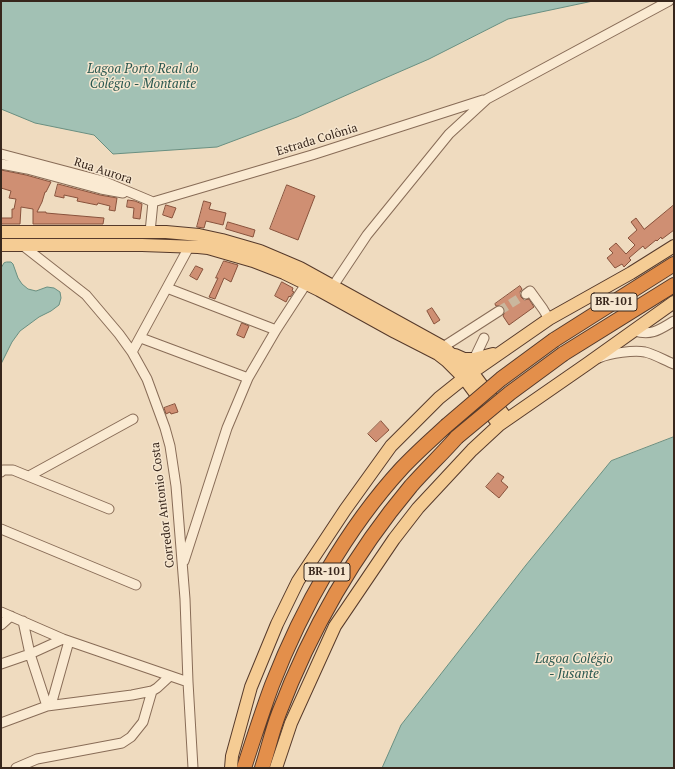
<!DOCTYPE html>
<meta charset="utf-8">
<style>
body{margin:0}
#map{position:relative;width:675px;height:769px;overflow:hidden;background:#efdbbf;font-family:"PT Serif",serif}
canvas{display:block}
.frame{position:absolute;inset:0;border:2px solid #37261c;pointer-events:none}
</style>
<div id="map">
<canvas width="675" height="769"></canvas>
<div class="frame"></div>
</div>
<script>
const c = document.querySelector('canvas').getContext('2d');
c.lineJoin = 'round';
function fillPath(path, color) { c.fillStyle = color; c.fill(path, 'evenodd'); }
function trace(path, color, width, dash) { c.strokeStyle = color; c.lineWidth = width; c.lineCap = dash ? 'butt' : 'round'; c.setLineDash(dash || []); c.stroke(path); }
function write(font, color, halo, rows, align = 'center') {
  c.font = font + ' "PT Serif",serif'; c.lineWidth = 3; c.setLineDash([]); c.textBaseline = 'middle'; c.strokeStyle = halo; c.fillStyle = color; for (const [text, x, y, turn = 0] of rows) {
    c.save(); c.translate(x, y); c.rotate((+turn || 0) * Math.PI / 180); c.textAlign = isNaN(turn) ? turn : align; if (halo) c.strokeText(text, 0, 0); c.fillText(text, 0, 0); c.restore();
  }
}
const water = new Path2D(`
 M1,1h592l-85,18 -79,40 -53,23 -79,35 -80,30 -104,7 -19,-19 -59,-12 -34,-14z
 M7,262h4l2,2 5,14 4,6 6,5 8,2 11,-4 7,1 6,4 1,6 -2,7 -8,6 -12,6 -19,14 -8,11 -11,22v-96l3,-5z
 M674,437v331h-292l19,-43 125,-160 85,-104z`);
const building = new Path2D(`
 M1,170l25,5 25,7 -5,10h-1l-3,10 -5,10h9v1l58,5 -1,6h-70v-15l-12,-2 -1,17h-19v-6h11v-9h2l2,-10 -7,-1 2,-7 -10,-3z
 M58,184l42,11 17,3 -2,13 -6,-1 1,-4 -12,-3 -1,2 -20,-4 1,-3 -14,-3v3l-9,-2z
 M287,185l28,11 -17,44 -28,-11z
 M128,200l7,1 7,3 -2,15 -7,-1 1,-10 -7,-1z
 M204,201l7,2 -2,6 17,4 -3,12 -17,-4 -2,7 -7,-1z
 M166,205l10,3 -4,10 -9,-3z
 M674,205v25l-12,9 -1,-2 -4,4 -1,-1 -11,9 -2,-3 -14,12 2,2 -7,7 -2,-3 -7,4 -8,-10 6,-5 -4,-4 7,-6 10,11 9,-9 -7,-7 9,-8 -6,-8 5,-4 8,11z
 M228,222l27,8 -2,7 -27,-8z
 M224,261l14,4 -7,17 -7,-4 -9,21 -6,-2 9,-19h-2z
 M196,266l7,3 -6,11 -7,-4z
 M282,282l11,6 -1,3 2,1 -4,5 -1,-1 -3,6 -11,-6z
 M520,286l2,3 -2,3 1,5 3,3 5,-1 5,8 -25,18 -6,-9 2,-5 -1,-4 -3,-1h-5l-1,-2z
 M432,308l8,12 -6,4 -7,-13z
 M242,323l7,3 -5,12 -7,-3z
 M175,404l3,8 -7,2 -1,-2 -4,2 -2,-6z
 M381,421l8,9 -13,12 -8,-8z
 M498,473l6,4 -3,4 7,6 -9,11 -13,-11z`);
const minorTunnel = new Path2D(`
 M499,311l27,-17`);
const minor = new Path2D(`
 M1,154l102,27 50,21
 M1,164l26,5 74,20 22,4
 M153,202l159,-47 171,-55
 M150,232l3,-30
 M22,245l64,50 33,39 13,18 15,27 18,49 5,18 6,40 9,113 3,83 5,86
 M333,286l34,-51 82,-101 38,-35 182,-98
 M167,288l109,42
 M526,294l4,-3 13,18 6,10
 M634,331c18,5 25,-1 40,-10
 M141,338l107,40
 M132,352l57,-105
 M440,352l3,-5 56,-36
 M599,358c11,-5 35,-8 46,-6 9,2 21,9 29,12
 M474,359l10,-21
 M1,472l2,-2h10l96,39
 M29,476l104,-57
 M1,529l135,56
 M184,561l43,-133 21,-50 28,-48 30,-46
 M1,612l62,27 125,43
 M23,621l7,33 17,52
 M1,625l10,-9
 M1,664l29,-10 33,-15
 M51,705l18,-64
 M1,723l46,-17 85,-11 20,-4 5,-3 13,-12
 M16,768l21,-9 85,-16 9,-6 12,-15 9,-31`);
const major = new Path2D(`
 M1,232h165l33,3 23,5 38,11 40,17 143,79 8,7 21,18 35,47
 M1,245h141l56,2 10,1 45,13 31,12 35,17 76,42 43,22 9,7 17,17 35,47
 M455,355l9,4h10l19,-5
 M231,768l1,-12 19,-69 26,-63 21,-43 47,-71 46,-64 48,-48 25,-20 85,-59 82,-46 43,-27
 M276,768l15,-45 44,-97 59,-87 24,-31 54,-58 27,-25 88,-61 87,-62`);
const highway = new Path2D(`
 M554,340l120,-76
 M563,354l111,-69
 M244,768c9,-28 18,-56 28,-83 30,-77 74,-156 130,-217 14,-15 29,-28 44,-42
 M262,768c6,-18 10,-37 17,-55 31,-82 76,-160 132,-227 15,-17 31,-32 46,-49`);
const highwayBridge = new Path2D(`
 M446,426l55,-47 53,-39
 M457,437l53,-44 53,-39`);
const shields = [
 [614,302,46],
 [327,572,46]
];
const shieldNames = [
 ["BR-101",614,302],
 ["BR-101",327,572]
];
const streetNames = [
 ["Estrada Colônia",317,140,-17],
 ["Rua Aurora",103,171,18],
 ["Corredor Antonio Costa",163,505,-97]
];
const waterNames = [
 ["Lagoa Porto Real do",143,69],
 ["Colégio - Montante",143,84],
 ["Lagoa Colégio",574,659],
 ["- Jusante",574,674]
];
fillPath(water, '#a2c1b4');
trace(water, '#698f81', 1);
fillPath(building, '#cf8f73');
trace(building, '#88523c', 1);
trace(minorTunnel, '#cab79e', 9, [9, 4.5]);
trace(minor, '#886c57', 11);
trace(major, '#563a2b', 14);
trace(highway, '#563a2b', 16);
trace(minor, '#faead2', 9);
trace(major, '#f5cc94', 12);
trace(highway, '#e38f4b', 14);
trace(highwayBridge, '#563a2b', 16, []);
trace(highwayBridge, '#e38f4b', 14);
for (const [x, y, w] of shields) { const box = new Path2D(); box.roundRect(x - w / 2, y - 9, w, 18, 3); c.fillStyle = '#f6e6cf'; c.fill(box); trace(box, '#37261c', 1); }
write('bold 11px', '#37261c', null, shieldNames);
write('12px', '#37261c', '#f6e6cf', streetNames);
write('italic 13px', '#2a5850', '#f6e6cf', waterNames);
</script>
